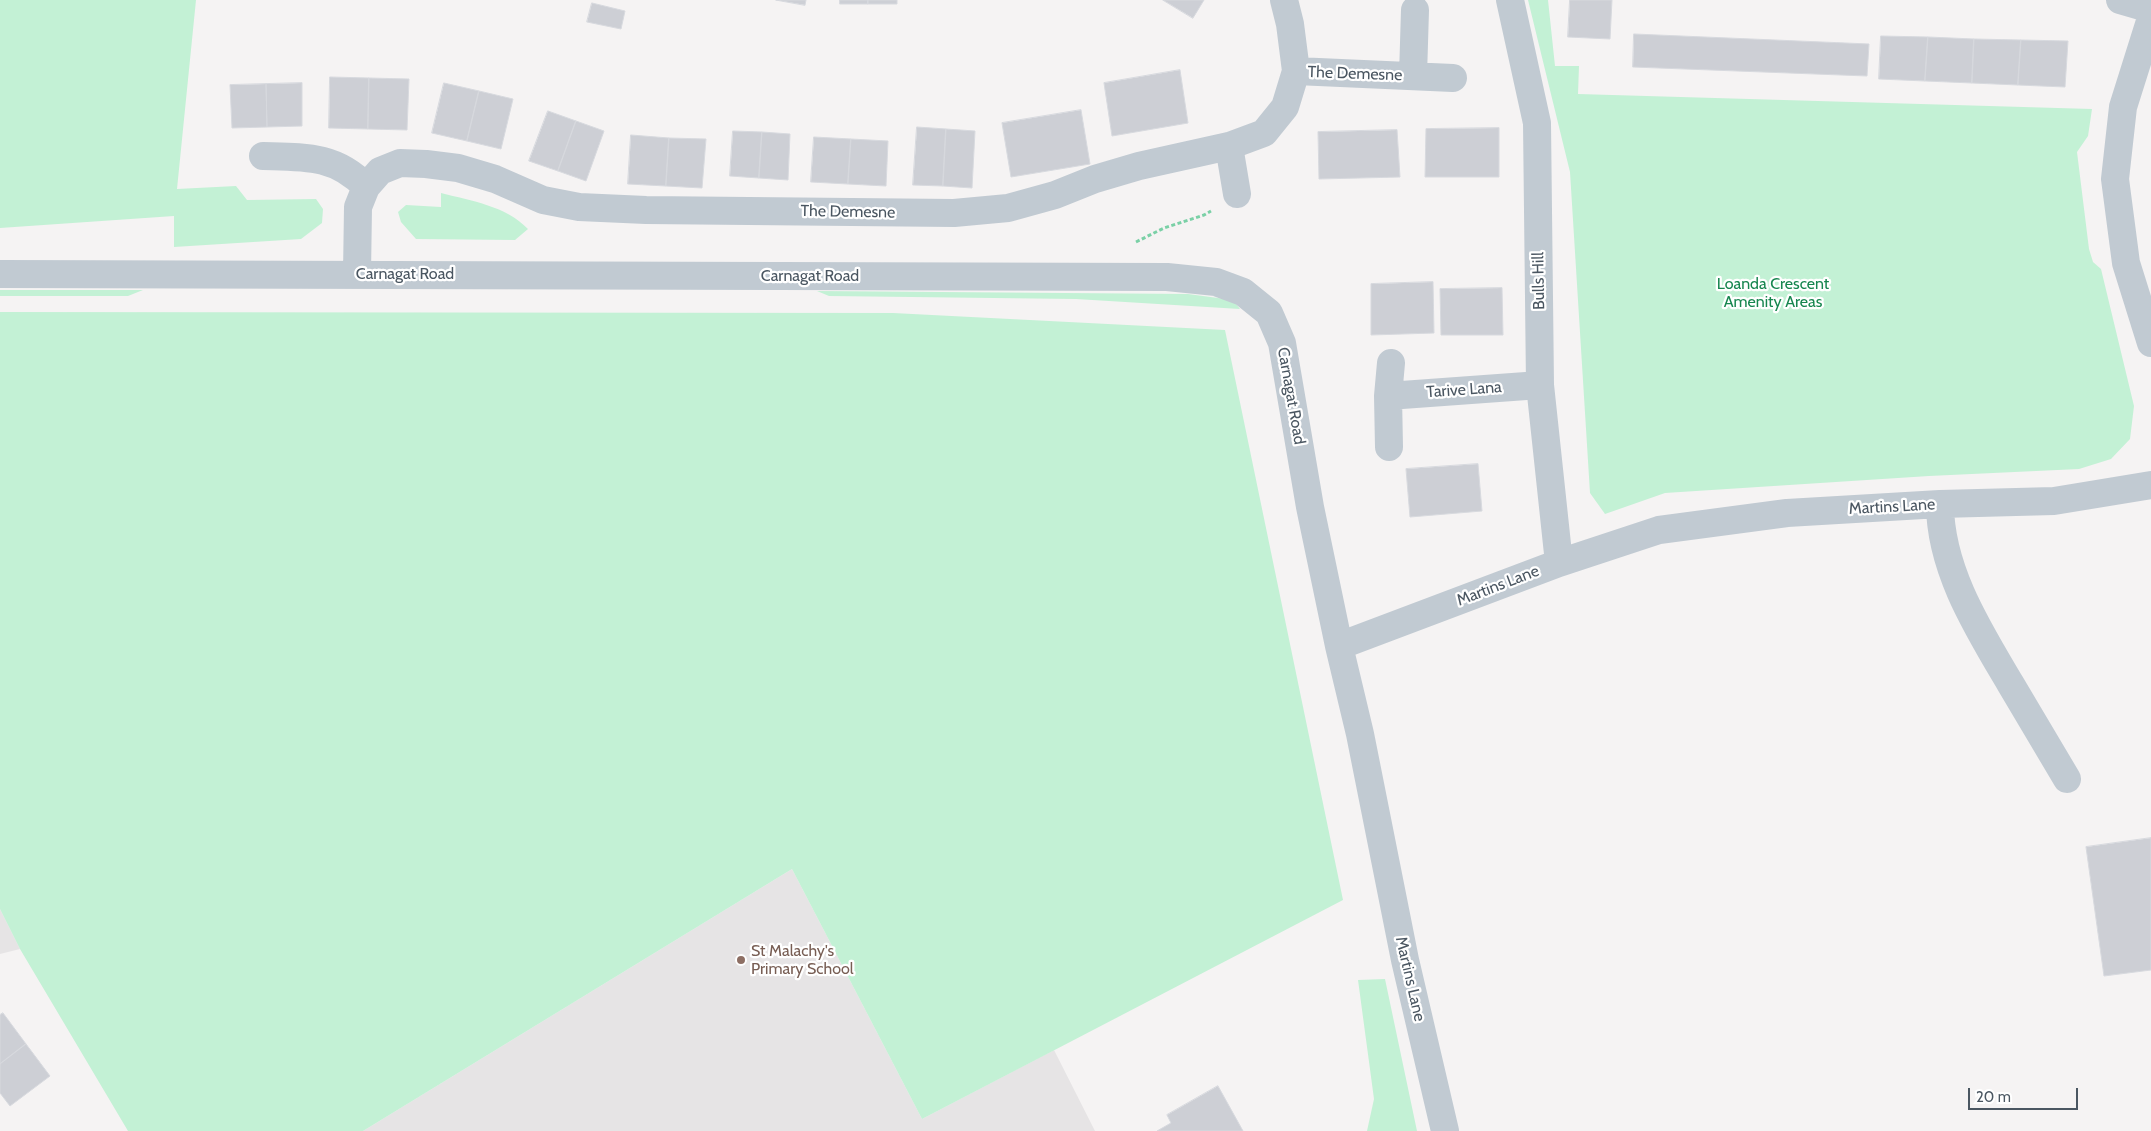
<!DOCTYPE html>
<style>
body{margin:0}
#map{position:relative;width:2151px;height:1131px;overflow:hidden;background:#f5f3f3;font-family:Cabin,sans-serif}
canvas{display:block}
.scale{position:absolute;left:1968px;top:1088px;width:110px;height:22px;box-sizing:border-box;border:2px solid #4a5661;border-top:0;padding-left:6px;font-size:15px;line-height:18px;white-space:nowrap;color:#4a5661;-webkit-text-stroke:4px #fff;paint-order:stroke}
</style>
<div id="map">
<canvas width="2151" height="1131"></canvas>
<div class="scale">20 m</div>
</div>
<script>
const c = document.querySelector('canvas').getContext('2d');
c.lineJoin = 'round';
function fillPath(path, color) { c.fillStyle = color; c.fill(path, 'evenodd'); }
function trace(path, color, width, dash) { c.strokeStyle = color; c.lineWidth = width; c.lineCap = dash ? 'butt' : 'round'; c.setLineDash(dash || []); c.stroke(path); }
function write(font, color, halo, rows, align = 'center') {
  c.font = font + ' Cabin,sans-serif'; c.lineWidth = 4.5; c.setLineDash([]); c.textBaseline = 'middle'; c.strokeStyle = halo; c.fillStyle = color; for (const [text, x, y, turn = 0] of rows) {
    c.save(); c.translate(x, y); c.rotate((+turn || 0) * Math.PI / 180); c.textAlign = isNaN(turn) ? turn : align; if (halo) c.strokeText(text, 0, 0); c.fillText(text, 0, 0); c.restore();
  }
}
const education = new Path2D(`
 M792,869l130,250 132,-69 41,81h-732z
 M0,909l20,40 -20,5z`);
const green = new Path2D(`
 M0,0h196l-19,189 59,-3 11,14 69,-1 7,10 -1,14 -21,16 -127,8v-31l-174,12z
 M1528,0h20l7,66h24l-1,28 514,15 -4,27 -11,16 12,97 4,13 8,7 33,137 -4,33 -19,20 -32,10 -150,7 -264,17 -60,21 -15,-21 -20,-321z
 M441,193c31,8 65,13 87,36l-13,11 -99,-1 -15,-17 -3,-10 8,-7 35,2z
 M0,290h143l-15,6h-128z
 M817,291l371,3 45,6 7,9 -164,-10 -247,-3z
 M0,312l893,1 332,17 118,570 -421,219 -130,-250 -429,262h-235l-108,-182 -20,-40z
 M1385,979l32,152h-50l7,-32 -16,-119z`);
const building = new Path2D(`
 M776,0h30l-1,5z
 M840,0h28v4h-28z
 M868,0h29v4h-29z
 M1163,0h41l-11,18z
 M1570,0h42l-2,39 -42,-2z
 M592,3l33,8 -4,18 -34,-7z
 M1634,34l235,10 -2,32 -234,-9z
 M1881,36l47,1 -3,44 -46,-2z
 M1928,37l46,2 -2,44 -47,-2z
 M1974,39l47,1 -3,45 -46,-2z
 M2021,40l47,1 -3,46 -47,-2z
 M1180,70l8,53 -76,13 -8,-53z
 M330,77l39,1 -1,51 -39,-1z
 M369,78l40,1 -2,51 -39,-1z
 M302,83v43l-35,1 -1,-43z
 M444,83l35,8 -12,50 -35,-8z
 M266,84l1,43 -35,1 -2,-43z
 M479,91l34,8 -12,50 -34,-8z
 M1081,110l9,54 -79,13 -9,-54z
 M548,111l28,10 -18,50 -29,-10z
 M576,121l28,10 -18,50 -28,-10z
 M917,127l29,2 -3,57 -30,-1z
 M1499,128v49h-74l1,-48z
 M946,129l29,2 -3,57 -29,-2z
 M1397,130l3,47 -81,2 -1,-47z
 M733,131l29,1 -3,46 -29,-2z
 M762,132l28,2 -2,46 -29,-2z
 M631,135l38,3 -3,48 -38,-2z
 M814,137l37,2 -3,45 -37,-2z
 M669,138l37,1 -4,49 -36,-2z
 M851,139l37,2 -2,45 -38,-2z
 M1433,282l1,51 -63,2v-51z
 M1502,288l1,47h-62l-1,-46z
 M1478,464l4,47 -72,6 -4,-48z
 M2151,838v132l-47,6 -18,-129z
 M3,1013l23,31 -26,20v-49z
 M26,1044l24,32 -40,30 -10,-13v-29z
 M1218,1086l25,45h-86l14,-8 -4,-8z`);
const path = new Path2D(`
 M1136,242l28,-14 40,-13 7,-4`);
const minor = new Path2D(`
 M1510,0l27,123 3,262 19,178
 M2120,0l31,9
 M2151,18l-28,89 -8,72 11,84 25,80
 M1296,71l157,7
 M1413,76l2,-66
 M1229,146l8,48
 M263,156c41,1 73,-1 103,31
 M0,274l1167,3 49,5 27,10 26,21 13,30 28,164 29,139 21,88 45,226 40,171
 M357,274l1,-67 8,-20 14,-16 20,-8 26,1 32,4 37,11 48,21 36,7 67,3 308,3 54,-5 47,-13 40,-16 44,-13 90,-20 35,-13 21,-26 11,-36 -6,-47 -6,-24
 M1388,396l152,-11
 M1389,447l-1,-51 3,-33
 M1940,504c0,65 38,125 70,179 19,32 38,64 57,96
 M1339,646l220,-83 100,-33 128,-17 153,-9 114,-3 97,-16`);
const markers = [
 [741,960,5,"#8d6e63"]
];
const streetNames = [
 ["The Demesne",1355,74,2],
 ["The Demesne",848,212,1],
 ["Carnagat Road",405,274],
 ["Carnagat Road",810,276],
 ["Bulls Hill",1539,281,-91],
 ["Tarive Lana",1464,390,-4],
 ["Carnagat Road",1291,396,80],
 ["Martins Lane",1892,507,-3],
 ["Martins Lane",1498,586,-21],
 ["Martins Lane",1410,979,77]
];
const parkNames = [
 ["Loanda Crescent",1773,284],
 ["Amenity Areas",1773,302]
];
const educationNames = [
 ["St Malachy's",751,951],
 ["Primary School",751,969]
];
fillPath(education, '#e6e4e5');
fillPath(green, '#c3f1d5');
fillPath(building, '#cdcfd5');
trace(building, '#d7d9de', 1);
trace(path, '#7ad0a6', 3, [4, 2.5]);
trace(minor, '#c1cad2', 28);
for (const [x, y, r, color] of markers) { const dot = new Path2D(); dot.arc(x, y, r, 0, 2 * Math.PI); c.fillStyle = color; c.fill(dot); trace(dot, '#fff', 2); }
write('16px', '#4a5661', '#fff', streetNames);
write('16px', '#17864f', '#fff', parkNames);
write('16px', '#785e54', '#fff', educationNames, 'left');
</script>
